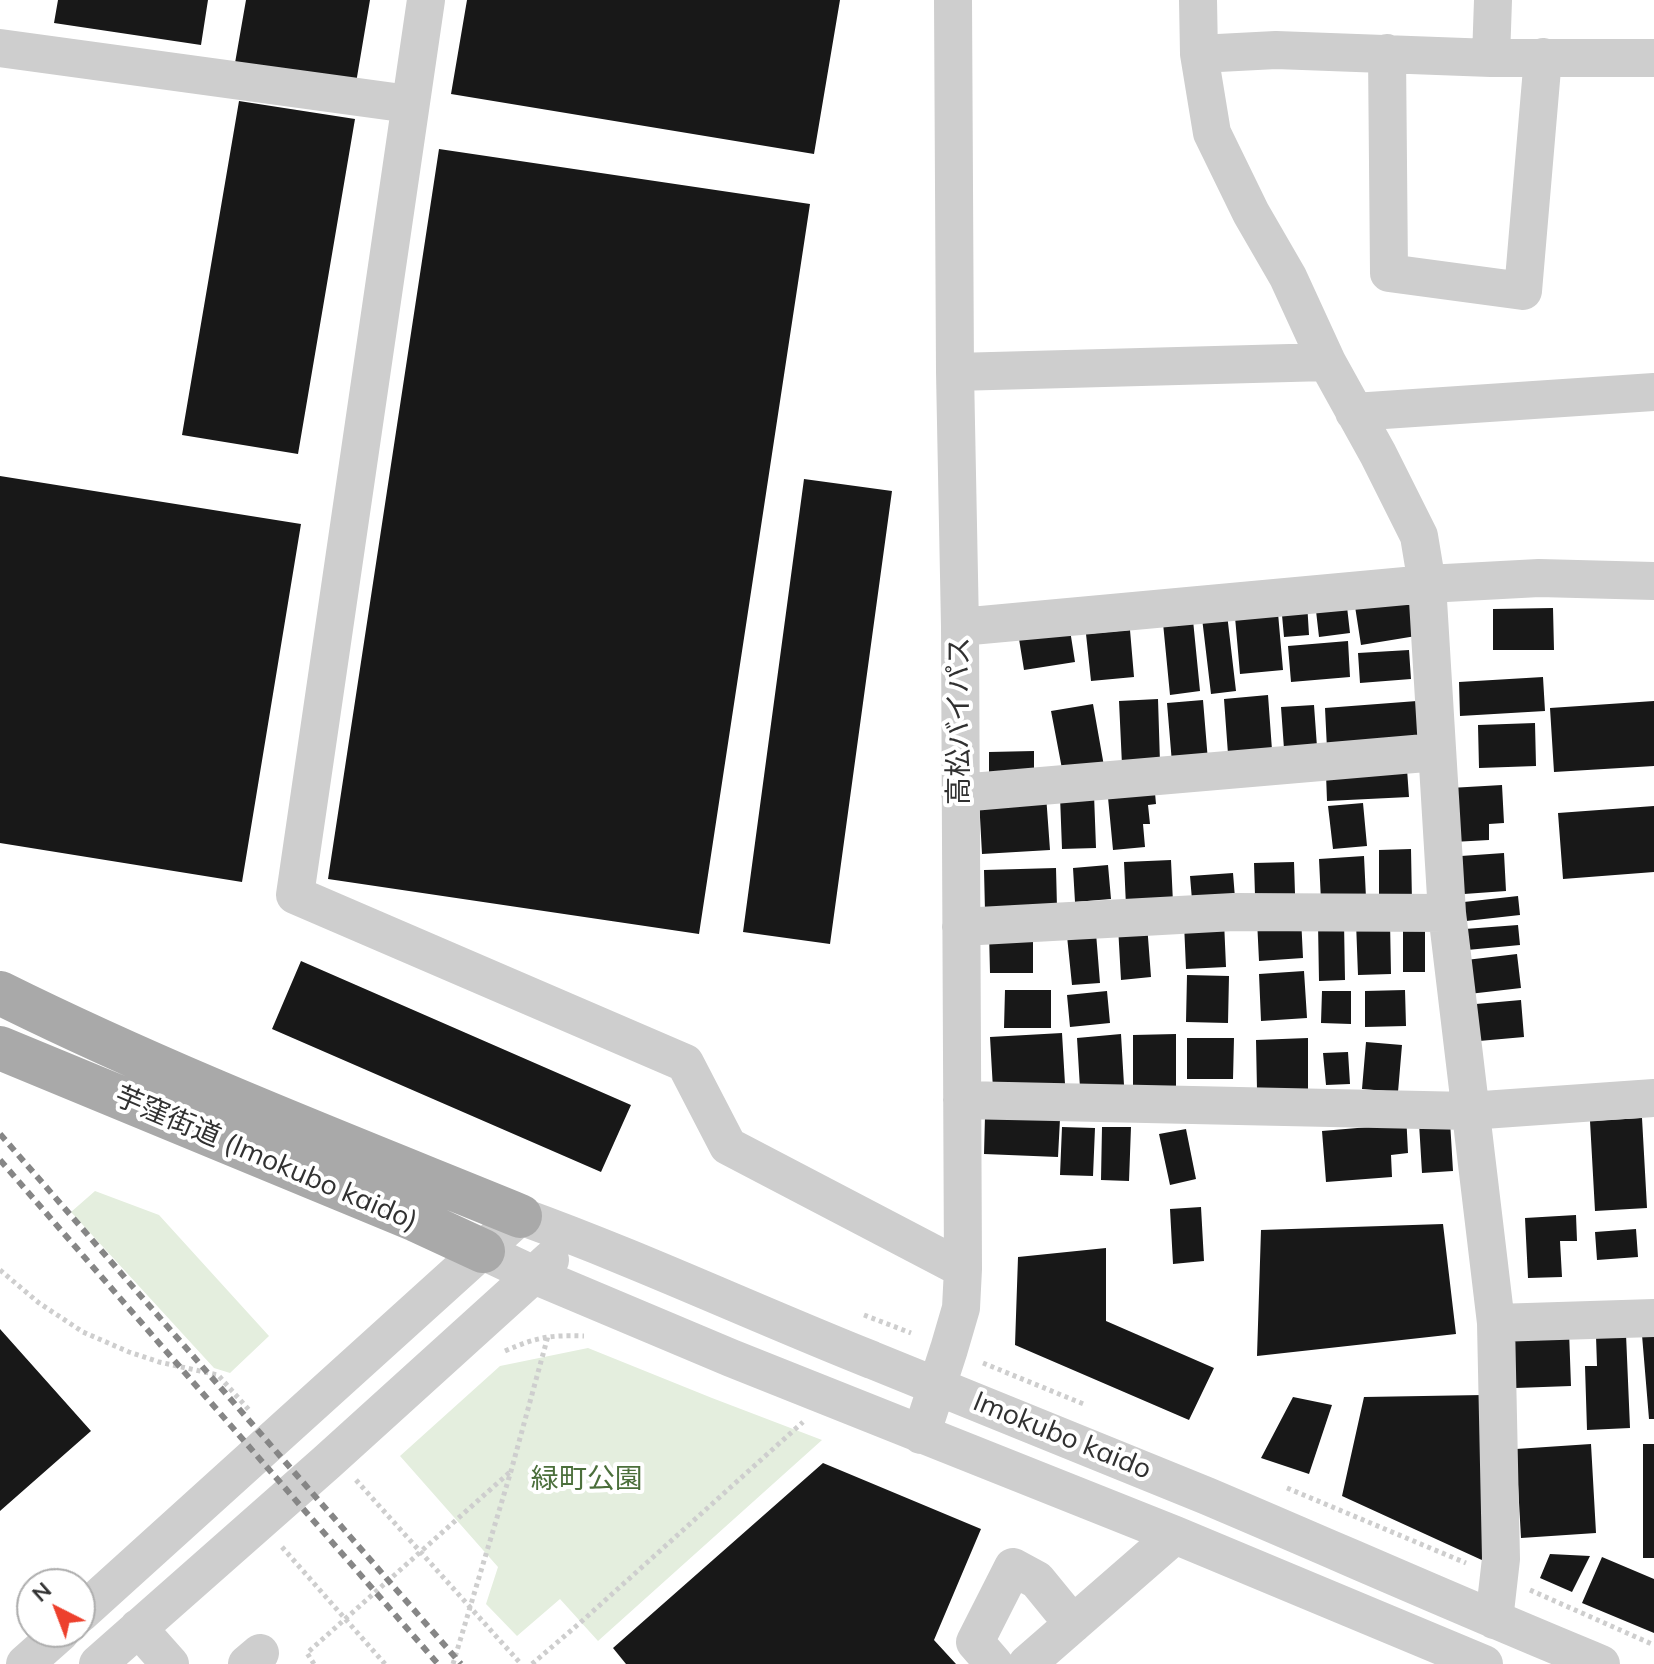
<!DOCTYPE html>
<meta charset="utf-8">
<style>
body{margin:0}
#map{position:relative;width:1654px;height:1664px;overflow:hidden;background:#fff;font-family:Mulish,sans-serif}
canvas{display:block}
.north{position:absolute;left:16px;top:1568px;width:80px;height:80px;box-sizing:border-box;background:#fff;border:2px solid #adadad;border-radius:50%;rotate:318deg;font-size:22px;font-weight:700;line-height:32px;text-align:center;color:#313131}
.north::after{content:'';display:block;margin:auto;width:28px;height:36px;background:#ed402d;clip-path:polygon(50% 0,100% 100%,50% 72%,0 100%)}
</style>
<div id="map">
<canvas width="1654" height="1664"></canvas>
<div class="north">N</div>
</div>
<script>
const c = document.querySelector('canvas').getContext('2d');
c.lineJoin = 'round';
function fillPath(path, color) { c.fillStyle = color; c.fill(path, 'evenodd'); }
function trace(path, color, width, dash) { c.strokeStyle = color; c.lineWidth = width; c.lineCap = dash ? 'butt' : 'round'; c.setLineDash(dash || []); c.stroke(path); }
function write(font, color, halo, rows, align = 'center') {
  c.font = font + ' Mulish,"Noto Sans JP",sans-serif'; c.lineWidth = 8; c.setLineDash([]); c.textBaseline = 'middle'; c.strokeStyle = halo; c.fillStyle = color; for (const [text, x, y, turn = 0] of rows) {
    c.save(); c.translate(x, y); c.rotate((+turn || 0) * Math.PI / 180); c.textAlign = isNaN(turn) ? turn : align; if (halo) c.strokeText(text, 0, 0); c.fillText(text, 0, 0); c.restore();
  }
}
const green = new Path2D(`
 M95,1191l64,24 110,121 -39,37 -16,-5 -143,-156z
 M588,1348l124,50 110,42 -224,201 -38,-42 -43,37 -31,-32 12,-37 -98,-111 100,-90z`);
const building = new Path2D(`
 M58,0h150l-7,45 -147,-22z
 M246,0h124l-14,83 -121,-20z
 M467,0h373l-26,154 -363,-60z
 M239,101l116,18 -57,335 -116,-19z
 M439,149l371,55 -111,730 -371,-55z
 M0,476l301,48 -59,358 -242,-39z
 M804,479l88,12 -62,453 -87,-12z
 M1409,591l7,45 -55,9 -7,-45z
 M1346,598l4,35 -31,4 -4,-35z
 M1307,602l2,33 -25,2 -3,-33z
 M1553,608l1,42h-61v-41z
 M1278,613l5,57 -43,4 -5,-57z
 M1227,614l9,77 -25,3 -9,-76z
 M1193,620l7,71 -30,4 -7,-72z
 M1070,630l5,32 -51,8 -5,-31z
 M1130,630l4,47 -43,4 -5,-47z
 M1348,641l2,36 -59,5 -3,-36z
 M1409,650l2,29 -51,4 -2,-30z
 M1543,677l2,34 -85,5 -1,-34z
 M1268,695l4,55 -44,4 -4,-55z
 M1158,699l2,64 -38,2 -3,-64z
 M1203,700l5,61 -36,2 -5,-60z
 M1417,701l3,41 -93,7 -2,-41z
 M1654,701v65l-100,6 -4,-64z
 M1093,704l11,62 -41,8 -12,-63z
 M1314,705l3,42 -33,2 -3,-42z
 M1535,723l1,43 -57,2 -1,-43z
 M1034,751v32l-45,1v-32z
 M1407,769l2,28 -82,4 -1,-27z
 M1154,782l2,22 -8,1 2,19h-7l2,23 -32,3 -6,-63z
 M1502,785l2,38 -15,1v16l-36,2 -3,-54z
 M1094,794l2,54 -34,1 -2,-53z
 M1046,795l4,55 -68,4 -3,-55z
 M1363,803l4,43 -34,3 -5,-43z
 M1654,806v66l-91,7 -5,-66z
 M1411,849l1,54h-33v-53z
 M1504,853l2,38 -42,3 -3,-38z
 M1364,856l2,42 -45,3 -2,-42z
 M1171,860l2,43 -47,3 -2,-44z
 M1294,862l1,32 -40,1 -1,-32z
 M1108,865l3,34 -36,3 -2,-34z
 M1056,868l1,40 -72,3 -1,-41z
 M1233,873l2,25 -43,2 -2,-24z
 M1518,896l2,19 -54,6 -2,-19z
 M1301,917l2,41 -44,3 -2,-41z
 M1224,921l2,46 -40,2 -2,-46z
 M1390,921l1,53 -33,1 -2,-53z
 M1344,922l1,58 -26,1 -1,-58z
 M1147,924l4,53 -30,3 -3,-54z
 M1403,924h22v48h-22z
 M1518,925l2,20 -53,5 -2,-21z
 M989,932h44v41h-43z
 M1096,933l4,50 -28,2 -5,-49z
 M1517,954l4,34 -52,6 -3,-34z
 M301,961l330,144 -30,67 -329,-143z
 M1304,971l3,47 -46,3 -2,-47z
 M1187,975l42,1 -1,47 -42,-1z
 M1005,990h46v38h-47z
 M1405,990l1,36 -41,1v-36z
 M1107,991l3,32 -40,4 -3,-32z
 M1322,991h29v33l-30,-1z
 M1521,1000l3,37 -45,4 -3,-37z
 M1062,1033l3,51 -72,5 -3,-52z
 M1121,1034l3,51 -44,3 -3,-50z
 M1176,1034v53l-43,1v-53z
 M1187,1038h47l-1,41h-46z
 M1308,1038v51l-51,1 -1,-50z
 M1366,1042l36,3 -4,47 -36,-3z
 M1348,1052l2,32 -24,1 -3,-32z
 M1406,1113l2,40 -17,2 1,22 -66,5 -4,-51 47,-4z
 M985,1116l75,3 -2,38 -74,-3z
 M1642,1118l5,90 -52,3 -5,-90z
 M1450,1121l3,50 -31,2 -3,-50z
 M1062,1127l33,1 -2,48 -33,-1z
 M1102,1127h29l-2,54 -28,-1z
 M1186,1129l10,50 -26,6 -11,-51z
 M1201,1207l3,54 -31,3 -3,-55z
 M1576,1215l1,26h-17l2,36 -34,1 -3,-60z
 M1443,1224l13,110 -199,22 4,-126z
 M1636,1229l2,28 -41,3 -2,-28z
 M1106,1248v73l108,47 -25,52 -174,-75 3,-88z
 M0,1329l91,102 -91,80z
 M1569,1331l2,55 -56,2 -1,-55z
 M1626,1334l4,94 -43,2 -2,-64h12l-1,-30z
 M1654,1334v85h-5l-7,-84z
 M1483,1395l1,166 -142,-65 22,-99z
 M1293,1397l39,8 -23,69 -48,-16z
 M1591,1444l5,89 -75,5 -5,-89z
 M1643,1444h11v114h-11z
 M823,1463l158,66 -47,111 22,24h-330l-13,-16z
 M1550,1554l40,2 -18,36 -32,-14z
 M1602,1557l52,22v54l-72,-30z`);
const path = new Path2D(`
 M0,1270l39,33 44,29 46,20 30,10 59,13 31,35
 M864,1315l47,18
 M505,1351c32,-14 44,-16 79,-15
 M983,1363l103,42
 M356,1480l165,184
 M1287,1488l179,75
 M282,1547l103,117
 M1530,1590l124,55
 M314,1664l-7,-11 203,-181
 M453,1664l58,-193 37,-135
 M532,1664l49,-42 222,-200`);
const minor = new Path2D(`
 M426,0l-131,895 390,168 43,83 235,123
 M1198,0l1,54 13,79 39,80 37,64 39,85 51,92 41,82 8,48 20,329 49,410 5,236 -7,61
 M0,48l409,56
 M1387,53l2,220 134,18 20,-234
 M1199,54l77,-4 215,8h163
 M1491,58l2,-58
 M955,372l372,-10
 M1354,412l300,-20
 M960,627l467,-43 112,-6 115,3
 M960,793l477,-41
 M961,927l273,-15 213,1
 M962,1100l507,11 185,-13
 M483,1251l51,24 197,83 444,177 309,129
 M1496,1323l158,-5
 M921,1435l28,-86 12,-41 2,-39 -3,-642 -5,-255 -2,-372
 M80,1614l440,-398c119,43 234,97 352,144 112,45 224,90 335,136 132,56 262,114 394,168
 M138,1628l32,36
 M25,1664l36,-32
 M98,1664l229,-202 223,-202
 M247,1664l13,-11
 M994,1664l-19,-22 38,-75 24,13 36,44
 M1027,1664l148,-129`);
const major = new Path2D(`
 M0,993c169,84 346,152 520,223
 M0,1048l416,172 67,31`);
const rail = new Path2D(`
 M0,1134l461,530
 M0,1160l438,504`);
const streetNames = [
 ["高松バイパス",960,721,-90],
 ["芋窪街道 (Imokubo kaido)",266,1159,23],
 ["Imokubo kaido",1062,1436,22]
];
const parkNames = [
 ["緑町公園",587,1480]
];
fillPath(green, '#e4eede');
fillPath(building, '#181818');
trace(path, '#cecece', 5, [4, 4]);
trace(minor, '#cecece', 38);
trace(major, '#a9a9a9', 44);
trace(rail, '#868686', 6, [8, 6]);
write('28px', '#313131', '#fff', streetNames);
write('28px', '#4b6f3b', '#fff', parkNames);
</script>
